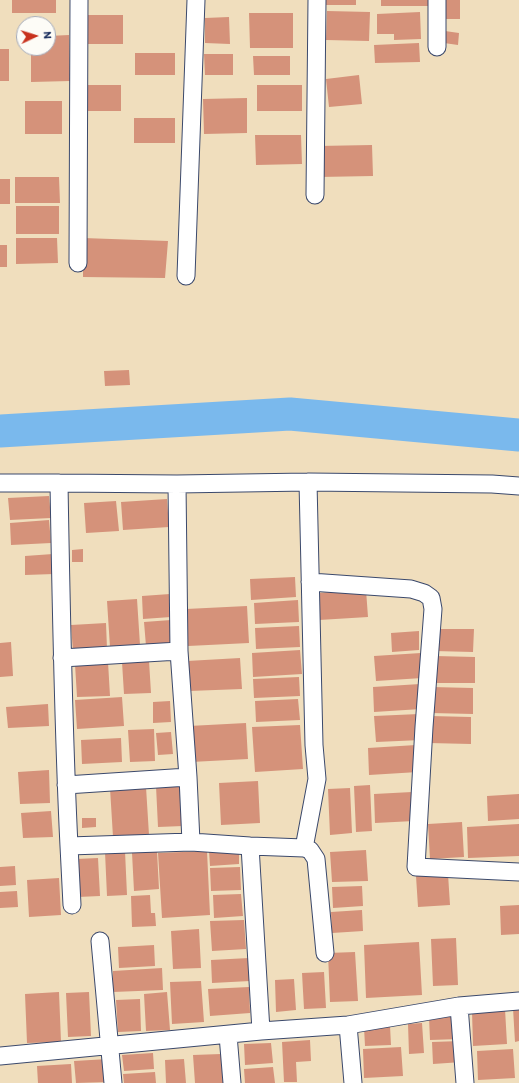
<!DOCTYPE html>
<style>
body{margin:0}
#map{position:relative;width:519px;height:1083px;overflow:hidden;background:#f0debd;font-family:Itim,sans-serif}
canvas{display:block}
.north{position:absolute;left:16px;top:16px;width:40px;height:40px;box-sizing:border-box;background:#fdfcf7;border:1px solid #a3aaba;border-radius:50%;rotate:86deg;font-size:11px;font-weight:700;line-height:16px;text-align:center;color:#1b2f5e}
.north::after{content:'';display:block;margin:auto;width:14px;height:18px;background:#c8321e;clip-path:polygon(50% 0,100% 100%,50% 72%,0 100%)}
</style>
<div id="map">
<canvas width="519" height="1083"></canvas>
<div class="north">N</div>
</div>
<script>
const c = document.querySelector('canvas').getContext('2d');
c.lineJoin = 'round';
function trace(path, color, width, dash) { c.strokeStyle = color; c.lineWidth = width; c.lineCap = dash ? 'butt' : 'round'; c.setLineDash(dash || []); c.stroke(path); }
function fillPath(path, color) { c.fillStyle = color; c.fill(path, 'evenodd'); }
const river = new Path2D(`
 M0,431l290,-17 229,21`);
const building = new Path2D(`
 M12,0h44v13h-44z
 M325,0h31v5h-31z
 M381,0h47v6h-47z
 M442,0h18v19h-18z
 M327,11l43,1 -1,29 -43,-1z
 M420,12l1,27 -27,1v-6h-17v-20z
 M249,13h44v35h-43z
 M87,15h36v29h-35z
 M229,17l1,27 -25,-1v-25z
 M445,31l14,2 -1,12 -14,-2z
 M69,35l1,46 -39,1v-34h17v-12z
 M419,43l1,19 -45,1 -1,-18z
 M0,49h9v32h-9z
 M135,53h40v22h-40z
 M204,54h29v21h-28z
 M253,56h37v19h-36z
 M359,75l3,29 -33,3 -3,-28z
 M83,85h38v26h-38z
 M257,85h45v26h-45z
 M247,98v35l-43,1 -1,-35z
 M25,101h37v33h-37z
 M134,118h41v25h-41z
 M255,135h46l1,29 -46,1z
 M372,145l1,31 -54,1 -1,-31z
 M15,177h44l1,26h-45z
 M0,179h10v25h-10z
 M16,206h43v28h-43z
 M16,238h41l1,25 -42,1z
 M83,238l85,3 -3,37 -82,-1z
 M0,245h7v22h-7z
 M129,370l1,15 -25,1 -1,-15z
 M49,496l2,22 -41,2 -2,-22z
 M167,499l2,28 -46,3 -2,-28z
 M116,501l3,30 -33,2 -2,-30z
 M49,520l2,23 -40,2 -1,-22z
 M83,549v13h-11v-12z
 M53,554l1,20 -29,1v-19z
 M295,577l1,20 -45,3 -1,-21z
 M366,590l2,27 -49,3 -1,-27z
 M170,594l1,23 -28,2 -1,-23z
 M137,599l3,46 -30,2 -3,-46z
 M298,600l1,22 -44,2 -1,-21z
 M247,606l2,37 -61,3 -2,-37z
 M171,620l1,24 -26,2 -2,-24z
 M106,623l1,26 -34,2 -2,-26z
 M299,626l1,21 -44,2 -1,-21z
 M435,629h39l-1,23 -39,-1z
 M419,631v19l-27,2 -1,-19z
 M11,642l2,34 -13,1v-34z
 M300,650l2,24 -49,3 -1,-24z
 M421,653l1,25 -46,3 -2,-25z
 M435,656l40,1v26h-40z
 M240,658l2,31 -53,2 -2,-30z
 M149,661l2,32 -27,1 -2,-32z
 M108,662l2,34 -33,1 -2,-33z
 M299,677l1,19 -46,2 -1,-19z
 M420,684l1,25 -47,3 -1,-25z
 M431,687l42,1v26l-42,-1z
 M122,697l2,29 -47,3 -2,-29z
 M298,699l2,21 -44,2 -1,-21z
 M170,701l1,21 -18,1v-21z
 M48,704l1,22 -41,2 -2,-21z
 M419,714l2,26 -45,2 -2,-26z
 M430,716l41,1v27l-42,-1z
 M246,723l2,36 -57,3 -2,-36z
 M300,725l3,44 -48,3 -3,-45z
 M154,729l1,32 -25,1 -2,-32z
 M171,732l2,22 -15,1 -2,-22z
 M121,738l1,24 -40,2 -1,-24z
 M416,745l2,27 -49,3 -1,-27z
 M49,770l1,33 -30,1 -2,-32z
 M258,781l2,42 -39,2 -2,-42z
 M181,785l2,41 -25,1 -2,-41z
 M370,785l2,46 -16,1 -2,-46z
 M146,787l3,48 -36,2 -3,-49z
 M350,788l2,45 -22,2 -2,-46z
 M412,792l2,29 -39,2 -1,-29z
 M519,794v25l-31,2 -1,-25z
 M51,811l2,26 -30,1 -2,-25z
 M82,818h14v9l-14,1z
 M462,822l2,35 -34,2 -2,-35z
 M519,824v32l-51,2 -1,-31z
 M239,850v14l-29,2 -1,-15z
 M366,850l2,31 -36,1 -2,-30z
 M125,851l2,44 -20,1 -2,-44z
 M157,851l2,38 -25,2 -2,-38z
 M207,851l3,64 -48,3 -4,-65z
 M98,858l2,38 -22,1 -2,-38z
 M15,866l1,19 -16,1v-19z
 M240,867l1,23 -30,1 -1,-23z
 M448,874l2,31 -32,2 -2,-31z
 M59,878l2,37 -32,2 -2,-37z
 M362,886l1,20 -30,2 -1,-21z
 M17,891l1,16 -18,1v-16z
 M241,894l2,22 -29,2 -1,-23z
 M150,895l1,18h4l1,13 -24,1 -1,-31z
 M519,905v29l-18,1 -1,-29z
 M362,910l1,21 -31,2 -1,-21z
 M244,920l2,29 -34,2 -2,-30z
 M199,929l2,39 -28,1 -2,-38z
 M456,938l2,47 -25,1 -2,-47z
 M419,942l3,53 -56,3 -2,-53z
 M154,945l1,21 -36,2 -1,-21z
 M355,952l3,49 -28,1 -2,-49z
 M249,958l1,23 -38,2 -1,-23z
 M162,968l1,22 -50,2v-21z
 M324,972l2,36 -22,1 -2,-36z
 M294,979l2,31 -20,2 -1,-32z
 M201,981l3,41 -32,2 -2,-42z
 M249,987l1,26 -40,3 -2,-27z
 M59,992l2,50 -34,1 -2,-49z
 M89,992l2,44 -23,1 -2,-44z
 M167,992l3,38 -24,1 -2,-37z
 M140,999l1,32 -23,1 -2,-32z
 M513,1008h6v33l-4,1z
 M505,1009l2,35 -34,2 -1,-35z
 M458,1015l2,24 -30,1 -1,-23z
 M422,1023l2,30 -15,1 -1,-30z
 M390,1026l1,19 -26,1 -1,-19z
 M310,1040l1,21 -15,1 1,20h-13l-2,-40z
 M461,1041l1,21 -29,2 -1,-22z
 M271,1043l2,20 -28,2 -1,-21z
 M401,1047l2,29 -39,2 -1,-29z
 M513,1049l2,29 -37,2 -1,-29z
 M153,1053l1,16 -30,2 -2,-16z
 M221,1054l2,29h-28l-2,-28z
 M108,1059l1,23 -33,1 -2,-22z
 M184,1059l2,24h-20l-1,-23z
 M71,1064l1,19h-34l-1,-17z
 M273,1067l2,16h-30l-1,-14z
 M155,1072l1,11h-32l-1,-9z`);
const street = new Path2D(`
 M437,47v-47
 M315,195l2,-195
 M78,263l1,-263
 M186,276l10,-276
 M0,483h59l118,1 131,-2 184,2 27,2
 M59,483c2,121 4,242 10,363l122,-4 59,4 54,2 6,2 6,9 9,94
 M177,484l2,167 9,126 3,65
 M310,582l101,7 13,4 7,5 2,11 -9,118 -8,140 103,5
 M62,658l117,-7
 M66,785l122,-8
 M69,846l3,59
 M250,846l11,185
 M304,848l13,-69 -3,-34 -6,-263
 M100,941l13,142
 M459,1006l6,77
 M348,1025l5,58
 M228,1035l4,48
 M0,1056l261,-25 87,-6 111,-19 60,-5`);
trace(river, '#7ab9ed', 33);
fillPath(building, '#d5927a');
trace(street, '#3b496c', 19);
trace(street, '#fff', 17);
</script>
